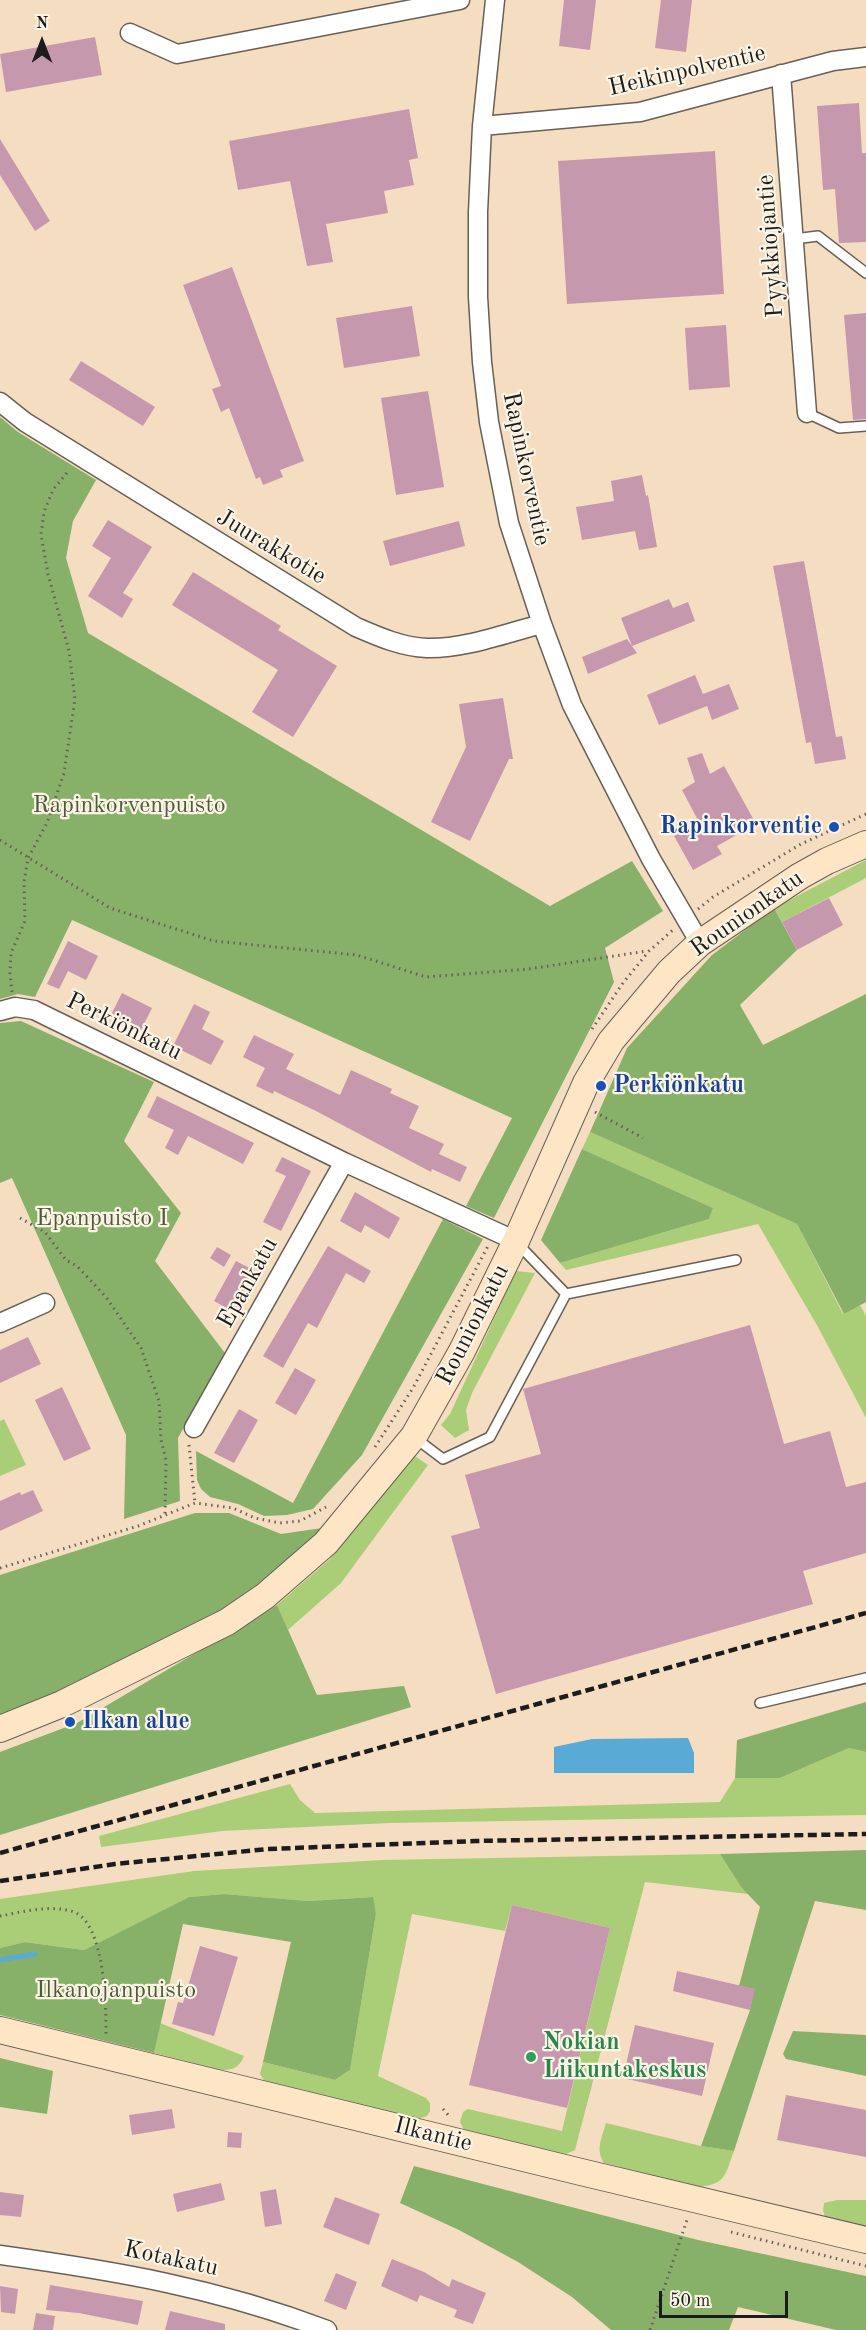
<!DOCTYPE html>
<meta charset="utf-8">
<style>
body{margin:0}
#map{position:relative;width:866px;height:2330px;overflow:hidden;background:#f5ddc1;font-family:"Old Standard TT",serif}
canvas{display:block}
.north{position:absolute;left:12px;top:12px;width:60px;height:60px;-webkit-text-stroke:4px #fcf5e5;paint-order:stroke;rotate:0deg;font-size:16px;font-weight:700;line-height:24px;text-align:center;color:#1c1c1c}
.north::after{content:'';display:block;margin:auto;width:21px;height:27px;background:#1c1c1c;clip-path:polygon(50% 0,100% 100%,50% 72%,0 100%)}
.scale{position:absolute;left:659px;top:2291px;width:129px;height:27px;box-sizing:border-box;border:3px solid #1c1c1c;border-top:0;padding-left:8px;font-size:18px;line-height:21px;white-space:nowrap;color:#1c1c1c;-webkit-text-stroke:4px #fcf5e5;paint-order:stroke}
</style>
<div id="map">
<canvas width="866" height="2330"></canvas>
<div class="north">N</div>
<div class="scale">50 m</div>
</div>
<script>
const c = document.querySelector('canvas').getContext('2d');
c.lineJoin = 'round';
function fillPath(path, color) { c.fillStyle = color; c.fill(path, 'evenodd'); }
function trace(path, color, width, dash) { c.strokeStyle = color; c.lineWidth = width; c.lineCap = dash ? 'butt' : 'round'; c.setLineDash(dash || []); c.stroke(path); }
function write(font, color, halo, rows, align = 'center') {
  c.font = font + ' "Old Standard TT",serif'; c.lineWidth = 4.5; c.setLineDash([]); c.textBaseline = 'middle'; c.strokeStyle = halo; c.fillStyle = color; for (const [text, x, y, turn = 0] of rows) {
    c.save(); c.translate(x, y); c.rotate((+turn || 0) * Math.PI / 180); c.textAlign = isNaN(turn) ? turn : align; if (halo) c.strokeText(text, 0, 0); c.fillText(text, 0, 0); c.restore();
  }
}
const green = new Path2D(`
 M866,860v18l-84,44 -8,-14z
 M590,1132l207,92 46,90 17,-9 6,11v102l-48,-91 -60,-103 -192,46 -6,-7 149,-44 4,-11 -131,-59z
 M516,1271l19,2 -63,120 -6,17 3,20 -14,8 -14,-13 9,-11z
 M4,1419l22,46 -26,11v-55z
 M415,1456l13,9 -87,118 -53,47 -11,-25 53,-46z
 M849,1748l17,4v63l-476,8 -168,8 -121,16 -2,-11 191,-52 10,16 15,13 405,-11 15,-24h45z
 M720,1854l28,40 -103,-12 -70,268 -9,4 -102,-24 -4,-8 3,-10 5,-3 94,22 48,-203 -98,-23 -7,26 -93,-17 -34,162 48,22 4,5v8l-3,5 -9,3 -153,-37 -5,-8 3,-12 72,18 15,-10 26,-156 -4,-17 -64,4 -84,-7 -35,3 -105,53 -59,-8 -25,6v-49l194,-28 188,-11z
 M160,2023l84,33c-5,12 -11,14 -23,14l-67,-17z
 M606,2123l95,23 33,5c-9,23 -7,33 -35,36l-95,-24c-9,-13 -2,-26 2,-40z
 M837,2200h29v27l-41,-10 -2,-7 1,-7z`);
const forest = new Path2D(`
 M0,417l18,15 78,48 -23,41 -7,37 22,75 462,273 82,-45 31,50 -58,37 9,34 -120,236 -28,-12 46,-88 -440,-198 -37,77 -17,-3 -18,5z
 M774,908l23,42 -57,55 23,40 103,-51v308l-22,12 -47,-90 -207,-92 37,-84 85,-93z
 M21,1021l133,61 -30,59 57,72 -26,48 70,92 -47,85 2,63 -56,18 2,-84 -114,-257 -12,5v-160z
 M582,1149l131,59 -4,11 -149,44 -19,-23z
 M443,1219l40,20 -121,216 -49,54 -26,6 -23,1 -26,-12 -28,-7 -9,-8 -4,-9 -1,-29 97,52z
 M195,1513h34l52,21 41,-6 -50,48 -97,66 -106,48 -69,26v-141z
 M277,1605l40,90 87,-9 7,21 -411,128v-83l77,-29z
 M866,1702v50l-17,-4 -69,30h-45l2,-38z
 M866,1850v60l-51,-9 -81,250 -33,-5 49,-136 4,-21 -15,-3 21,-79 -18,-19 -22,-34z
 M224,1894l84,7 65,-4 3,17 -26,156 -15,10 -72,-18 28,-120 -108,-18 -29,129 -154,-38v-67l25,-6 59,8 105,-53z
 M793,2031l73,4v41l-80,-17 -3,-5z
 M0,2058l53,13 -6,43 -47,-7z
 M414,2166l284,74 168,36v54h-30l-98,-23 -9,23h-118l-39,-33 -54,-35 -59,-32 -59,-27z`);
const water = new Path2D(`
 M688,1738l6,15v20h-140v-26l38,-8z`);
const stream = new Path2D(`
 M0,1960l35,-6`);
const building = new Path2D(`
 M564,0h32l-6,50 -31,-4z
 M661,0h31l-6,52 -31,-4z
 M95,37l7,38 -96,17 -6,-38z
 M859,103l3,50h4v89l-27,1 -4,-54 -12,1 -6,-84z
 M409,109l9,49 -9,2 5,25 -30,6 4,22 -62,11 7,38 -26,4 -17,-85 -52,9 -9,-49z
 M0,139l50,82 -15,10 -35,-56z
 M715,151l9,143 -157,10 -9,-143z
 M232,267l72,194 -24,9 3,7 -20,8 -3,-8 -4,2 -27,-71 -8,4 -9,-23 9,-3 -38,-101z
 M412,306l8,50 -76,12 -8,-50z
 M866,313v106l-13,1 -9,-105z
 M726,325l4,62 -41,3 -4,-62z
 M81,361l74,46 -12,19 -74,-46z
 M428,391l16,96 -48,8 -15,-97z
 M642,475l4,21 2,-1 9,52 -18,3 -4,-19 -53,9 -6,-33 38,-6 -3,-20z
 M108,520l44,27 -29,46 10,6 -11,19 -34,-22 23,-38 -19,-12z
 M459,521l6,25 -75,20 -7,-25z
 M804,561l32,176 6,-1 4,23 -31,5 -4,-22 -5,1 -33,-177z
 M193,572l88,54 -3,4 59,36 -44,71 -41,-25 26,-42 -106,-65z
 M669,599l4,9 15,-6 7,19 -63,25 -11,-28z
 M627,639l10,14 -49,21 -6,-17z
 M695,675l8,19 26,-10 10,25 -27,11 -5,-14 -48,19 -12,-30z
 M503,698l10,61h-4l-39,82 -39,-19 35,-75 -7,-43z
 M702,753l8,21 14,-8 32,58 -39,22 5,8 -29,16 -19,-34 25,-14 -17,-32 13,-8 -8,-24z
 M829,898l14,27 -46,25 -15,-28z
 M68,941l30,15 -12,24 -18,-9 -9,18 -12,-5z
 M122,993l30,15 -11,22 -30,-15z
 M194,1004l16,8 -8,17 22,12 -13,24 -38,-19z
 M254,1035l40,19 -8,15 54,26 11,-25 41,19 -2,4 29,13 -10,22 35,16 -5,10 28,13 -7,15 -28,-13 -1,3 -117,-62 -40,-19 -1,3 -17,-8 9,-18 -22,-11z
 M157,1096l97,47 -11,21 -55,-28 -10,19 -13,-7 9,-18 -27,-13z
 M282,1157l29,14 -30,60 -18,-9 23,-46 -11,-5z
 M355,1192l45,26 -11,21 -24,-14 -4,8 -21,-12z
 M328,1246l43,25 -7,12 -18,-10 -29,55 -9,-5 -25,45 -20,-12z
 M217,1247l14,8 -7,12 -14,-9z
 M236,1261l21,11 -23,40 -20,-11z
 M750,1325l34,119 46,-13 16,56 20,-5v71l-63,18 10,33 -317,90 -45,-158 29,-8 -15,-53 76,-21 -18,-65z
 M28,1337l13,27 -41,19v-33z
 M295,1368l21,12 -20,35 -21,-12z
 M62,1387l29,62 -27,12 -29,-61z
 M239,1409l19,11 -24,43 -20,-10z
 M33,1490l10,21 -43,20v-30l20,-9 1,3z
 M512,1905l98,23 -43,180 -98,-23z
 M200,1946l38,11 -24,79 -42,-12 6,-22 5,1z
 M677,1971l78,18 -5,21 -77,-19z
 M635,2025l79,18 -12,53 -79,-18z
 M786,2095l80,15v47l-89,-17z
 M172,2109l3,19 -43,7 -3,-20z
 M228,2132l14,1 -1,15 -14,-1z
 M221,2183l4,17 -48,12 -4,-18z
 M276,2189l6,35 -17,3 -5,-35z
 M0,2192l24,3 -3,22 -21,-2z
 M335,2197l45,17 -11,31 -46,-18z
 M392,2259l32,13 25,15 3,-8 34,14 -13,31 -19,-7 3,-7 -37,-15 -3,7 -36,-16z
 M336,2273l21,9 -11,28 -22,-9z
 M50,2285l93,16 -5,24 -59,-12 -33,-3z
 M0,2286l18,3 -3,25 -14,-2z
 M170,2311l55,13v6h-60z
 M36,2313l19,3 -2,14h-20z`);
const path = new Path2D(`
 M0,840l110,68 104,33 143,14 69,22 103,-8 118,-18
 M698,909l15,-12 88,-53 65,-30
 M12,992l-2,-19 1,-20 14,-32 -1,-39 4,-24 19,-35 17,-50 11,-74 -6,-48 -21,-77 -7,-39 3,-23 9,-22 16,-20
 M592,1029l31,-46 26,-32 24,-21
 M595,1112l48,26
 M20,1218l25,14 21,28 11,6 29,31 35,51 18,53 2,39 5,20 -1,55
 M189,1445l6,58
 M375,1447l38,-59 75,-142
 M0,1568l138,-42 57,-23 38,5 22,10 25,5 20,-2 26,-14
 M0,1916c22,-4 52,-12 74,-4 31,12 32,94 32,122
 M443,2109l7,8
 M731,2232l135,34
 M650,2330l37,-110`);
const service = new Path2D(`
 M794,239l24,-3 48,37
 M807,413l32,15 27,-2
 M517,1243l49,51 170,-34
 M414,1437l29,22 47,-22 76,-143
 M760,1703l106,-25`);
const minor = new Path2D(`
 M495,0l-13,126 -4,86v85l4,65 7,60 20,101 33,101 30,81 79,154 49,84
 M130,33l47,21 283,-54
 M781,74l26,339
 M482,126l158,-14 193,-51 33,-4
 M0,402l25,20 331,205c23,10 46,20 71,21 38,1 79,-15 115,-24
 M0,1011l15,-4 19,3 310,152 172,79
 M0,1323l45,-20
 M194,1428l150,-266
 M0,2255c116,16 217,33 327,75`);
const secondary = new Path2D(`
 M0,1729l62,-25 165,-82 38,-26 61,-53 88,-107 48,-85 54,-110 70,-158 25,-42 58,-69 31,-29 100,-67 27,-15 39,-17
 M0,2030l581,142 285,68`);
const rail = new Path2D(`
 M0,1853l866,-240
 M0,1881l115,-17 153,-15 208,-8 390,-7`);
const markers = [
 [834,827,6,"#1a4fb4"],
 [601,1086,6,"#1a4fb4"],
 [70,1722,6,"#1a4fb4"],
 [531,2057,6,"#2e9e5b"]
];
const streetNames = [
 ["Heikinpolventie",687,71,-13],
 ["Pyykkiojantie",771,246,-94],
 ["Rapinkorventie",526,469,78],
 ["Juurakkotie",271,547,31],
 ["Rounionkatu",747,914,-35],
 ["Perkiönkatu",124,1027,26],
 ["Epankatu",248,1283,-61],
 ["Rounionkatu",473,1325,-63],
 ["Ilkantie",433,2135,14],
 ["Kotakatu",171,2259,12]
];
const parkNames = [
 ["Rapinkorvenpuisto",129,806],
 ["Epanpuisto I",102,1219],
 ["Ilkanojanpuisto",116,1991]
];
const transitNames = [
 ["Rapinkorventie",822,827,"right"],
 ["Perkiönkatu",613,1086],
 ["Ilkan alue",82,1722]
];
const leisureNames = [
 ["Nokian",543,2043],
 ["Liikuntakeskus",543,2071]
];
fillPath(green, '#aace77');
fillPath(forest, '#87b168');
fillPath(water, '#59aad4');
trace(stream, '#59aad4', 5);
fillPath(building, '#c698ad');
trace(service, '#686056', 12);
trace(minor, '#686056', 21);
trace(secondary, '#686056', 28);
trace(path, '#686056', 3, [1.5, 4.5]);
trace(service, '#fff', 9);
trace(minor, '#fff', 18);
trace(secondary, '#fee5c5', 26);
trace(rail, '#1c1c1c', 4.5, [9, 4.5]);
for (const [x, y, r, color] of markers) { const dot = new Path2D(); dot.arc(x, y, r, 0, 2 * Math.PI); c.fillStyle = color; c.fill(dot); trace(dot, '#fcf5e5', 2); }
write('24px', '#1c1c1c', '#fcf5e5', streetNames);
write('24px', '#4e5a3c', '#fcf5e5', parkNames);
write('bold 24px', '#164399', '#fcf5e5', transitNames, 'left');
write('bold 24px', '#27864d', '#fcf5e5', leisureNames, 'left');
</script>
